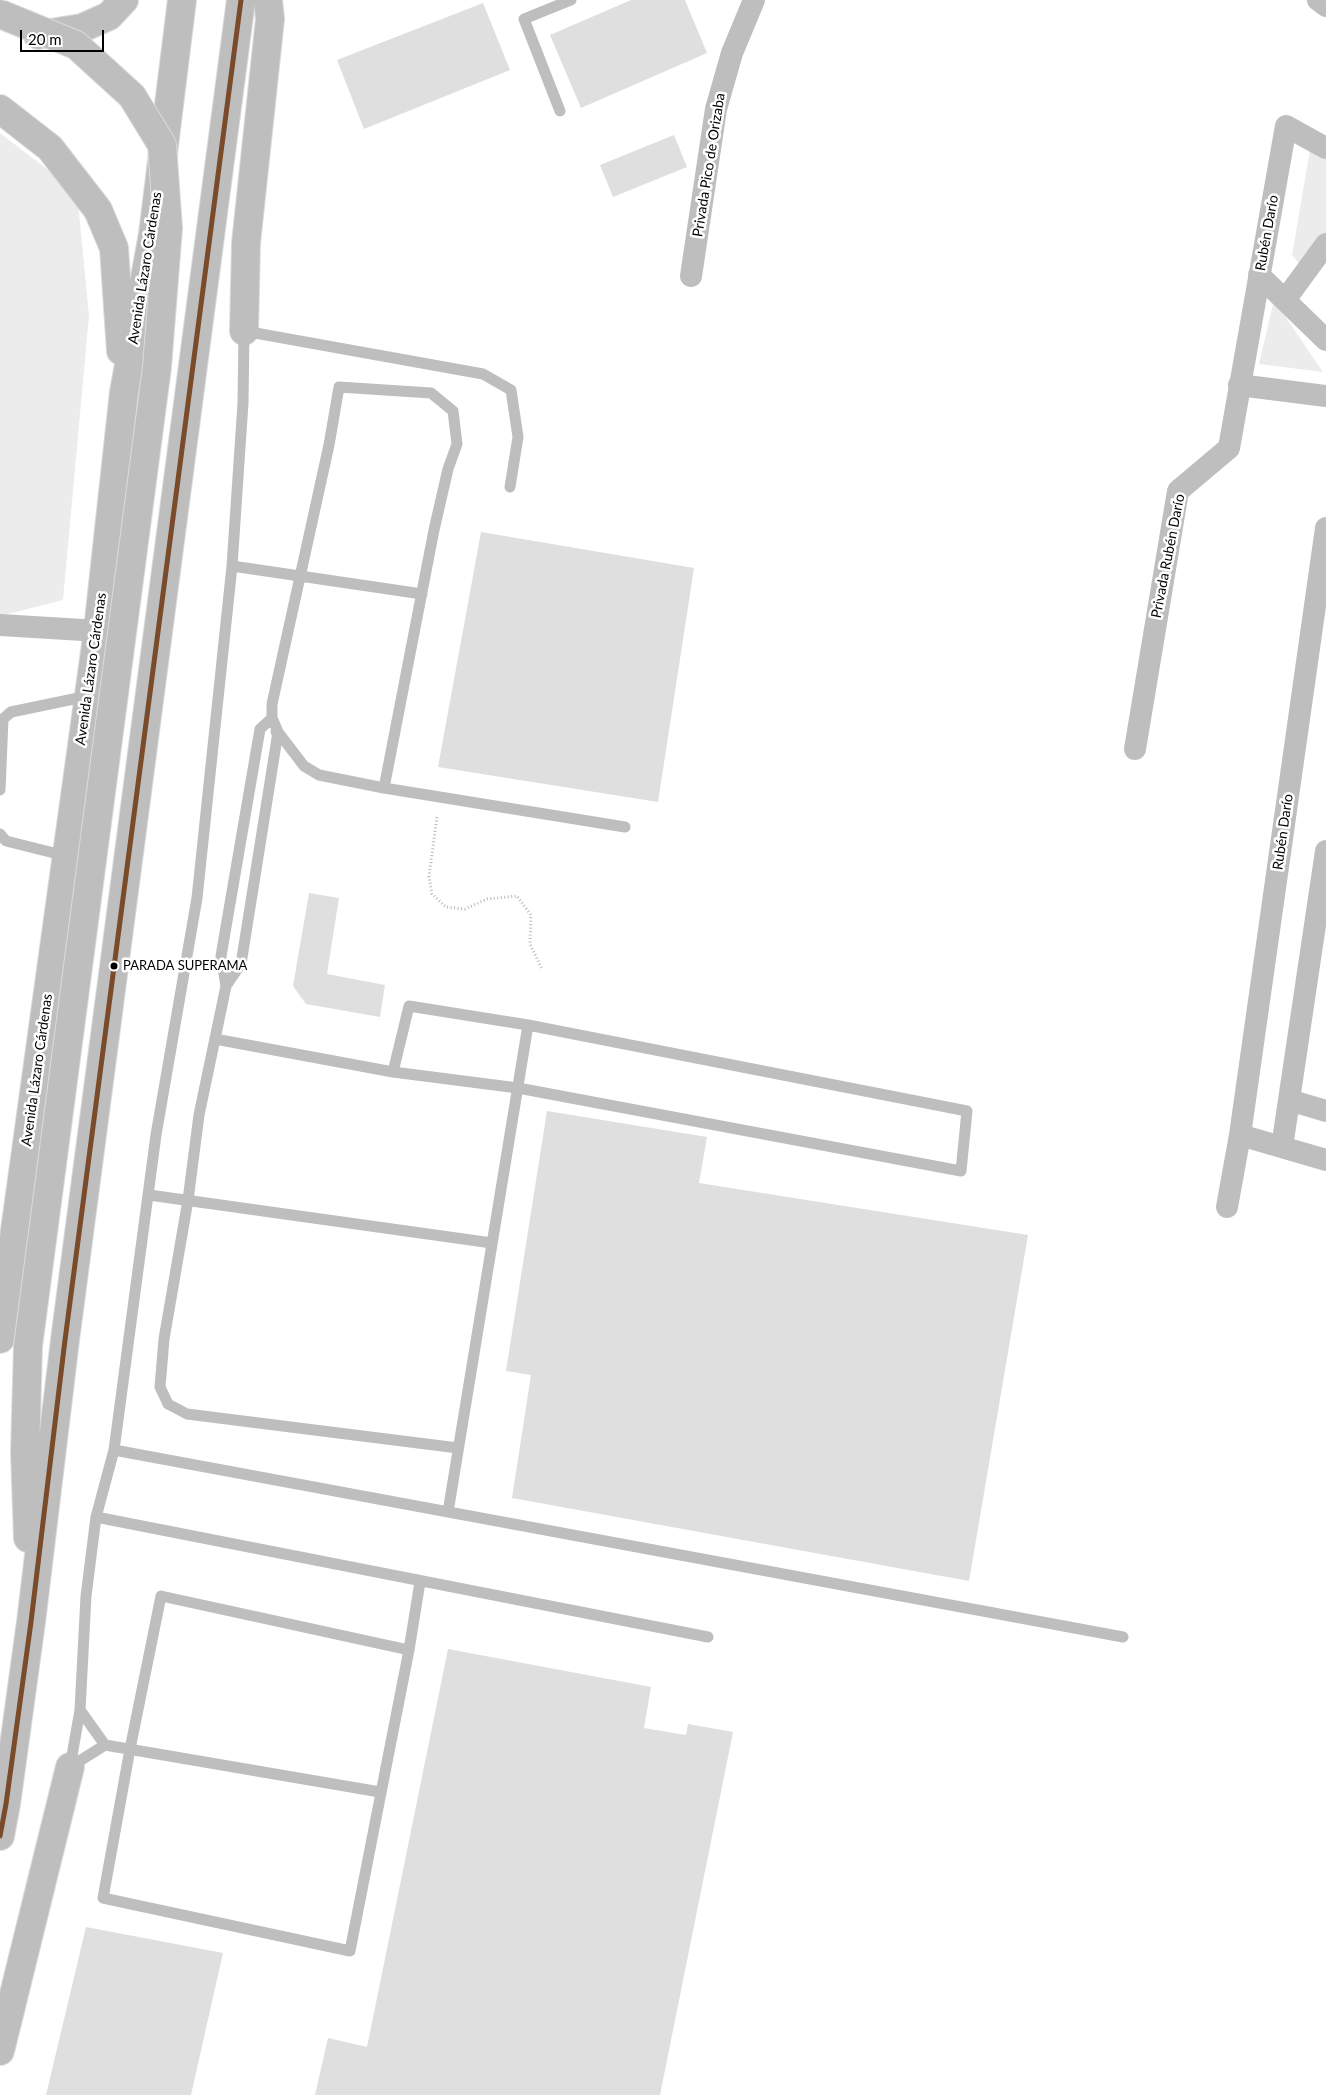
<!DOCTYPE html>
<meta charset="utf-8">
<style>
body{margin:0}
#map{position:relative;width:1326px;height:2095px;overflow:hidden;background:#fff;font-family:Lato,sans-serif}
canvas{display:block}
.scale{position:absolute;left:20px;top:30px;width:84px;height:22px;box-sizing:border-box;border:2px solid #000;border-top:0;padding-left:6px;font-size:15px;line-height:18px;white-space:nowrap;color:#000;-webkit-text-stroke:4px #fff;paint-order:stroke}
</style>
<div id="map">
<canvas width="1326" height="2095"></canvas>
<div class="scale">20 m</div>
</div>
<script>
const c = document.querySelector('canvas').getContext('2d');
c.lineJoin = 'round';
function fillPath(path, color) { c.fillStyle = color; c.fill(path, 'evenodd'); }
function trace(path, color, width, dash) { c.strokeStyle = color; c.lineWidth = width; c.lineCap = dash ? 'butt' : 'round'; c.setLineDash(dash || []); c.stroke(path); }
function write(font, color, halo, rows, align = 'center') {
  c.font = font + ' Lato,sans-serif'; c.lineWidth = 5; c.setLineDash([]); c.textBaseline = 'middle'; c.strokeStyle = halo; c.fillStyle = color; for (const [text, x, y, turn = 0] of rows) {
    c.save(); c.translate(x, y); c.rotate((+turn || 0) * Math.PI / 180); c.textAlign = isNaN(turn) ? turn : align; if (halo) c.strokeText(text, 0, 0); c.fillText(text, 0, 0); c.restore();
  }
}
const green = new Path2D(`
 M0,133l77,59 12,124 -26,284 -63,16z
 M1311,144l15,9v80l-23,35 -11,-13z
 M1274,300l49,72 -64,-8z`);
const building = new Path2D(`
 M631,0h54l22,53 -126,55 -31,-73z
 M483,3l27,67 -146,59 -27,-69z
 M674,135l13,32 -74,30 -13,-32z
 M481,532l213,36 -36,234 -220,-35z
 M309,893l30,5 -12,76 58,11 -5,32 -74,-13 -13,-18z
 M547,1111l160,26 -8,46 329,52 -59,346 -457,-83 19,-123 -25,-4z
 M448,1649l203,38 -7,41 42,7 2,-11 45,8 -73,363h-345l13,-57 39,9z
 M86,1927l137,26 -32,142h-145z`);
const path = new Path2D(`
 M437,817l-8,59 3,18 14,13 19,2 22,-10 30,-3 14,19 -1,29 12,25`);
const lane = new Path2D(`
 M560,111l-36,-92 47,-19
 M232,566l190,28
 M272,718l-12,11 -39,227 5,30 -27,129 -11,85 -24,139 -4,48 8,17 19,10 271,34
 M276,732h2l26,34 15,9 65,13 241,39
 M0,790l3,-71 8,-7 77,-16
 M0,834l6,7 60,15
 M226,986l15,-22 37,-232 -6,-14v-14l57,-259 10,-58 92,6 22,18 4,33 -9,25 -14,61 -50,258
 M215,1039l178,33 125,16 443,83 6,-60 -439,-86 -119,-19 -16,66
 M149,1195l343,48
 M114,1450l1009,187
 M448,1512l80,-487
 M96,1517l612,120
 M409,1650l-248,-54 -31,153 -27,149 247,53 59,-301 11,-68
 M80,1710l25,35
 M70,1767l10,-57 6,-114 10,-79 18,-67 42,-315 41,-237 35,-332 11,-163 1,-72 239,43 28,16 7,47 -8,50
 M70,1767l35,-22 275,47`);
const street = new Path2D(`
 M1318,0l8,6
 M1259,275l67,65
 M691,276l25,-167 16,-56 22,-53
 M1285,300l41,-56
 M1239,385l87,11
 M0,625l83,5h15
 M1135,749l43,-258 51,-43 57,-322 40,22
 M1289,1100l37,11
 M1240,1135l86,25
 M1282,1147l44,-296
 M1227,1207l13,-72 86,-607`);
const highway = new Path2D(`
 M38,35l44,-7 27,-12 15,-16
 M0,109l50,39 48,62 16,38 7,103
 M244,331l2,-88 24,-224 -2,-19
 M0,1339l98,-709 26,-238 29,-158 29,-234
 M28,1538l-3,-86 3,-106
 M0,1836l6,-32 25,-182 34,-282 176,-1340
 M0,2051l70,-284`);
const highwayBridge = new Path2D(`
 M0,14l76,31 56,51 30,49 6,83 -11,139 -129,979`);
const bus1 = new Path2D(`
 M0,1836l6,-32 25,-182 34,-282 176,-1340`);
const markers = [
 [114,966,4.5,"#000"]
];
const busNames = [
 ["PARADA SUPERAMA",123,966]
];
const streetNames = [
 ["Privada Pico de Orizaba",709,165,-81],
 ["Rubén Darío",1267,233,-80],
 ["Avenida Lázaro Cárdenas",145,268,-81],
 ["Privada Rubén Darío",1168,556,-79],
 ["Avenida Lázaro Cárdenas",91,669,-82],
 ["Rubén Darío",1283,832,-82],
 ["Avenida Lázaro Cárdenas",37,1070,-82]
];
fillPath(green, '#ececec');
fillPath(building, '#dfdfdf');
trace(highway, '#dbdbdb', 30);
trace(path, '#b9b9b9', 3, [1, 2.5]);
trace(lane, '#bebebe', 11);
trace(street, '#bebebe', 22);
trace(highway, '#bebebe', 28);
trace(highwayBridge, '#dbdbdb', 30, []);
trace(highwayBridge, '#bebebe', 28);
trace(bus1, '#7a4b2a', 5);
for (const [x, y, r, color] of markers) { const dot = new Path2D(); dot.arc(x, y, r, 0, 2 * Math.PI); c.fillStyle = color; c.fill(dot); trace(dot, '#fff', 2); }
write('13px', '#000', '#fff', busNames, 'left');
write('14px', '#000', '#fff', streetNames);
</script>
